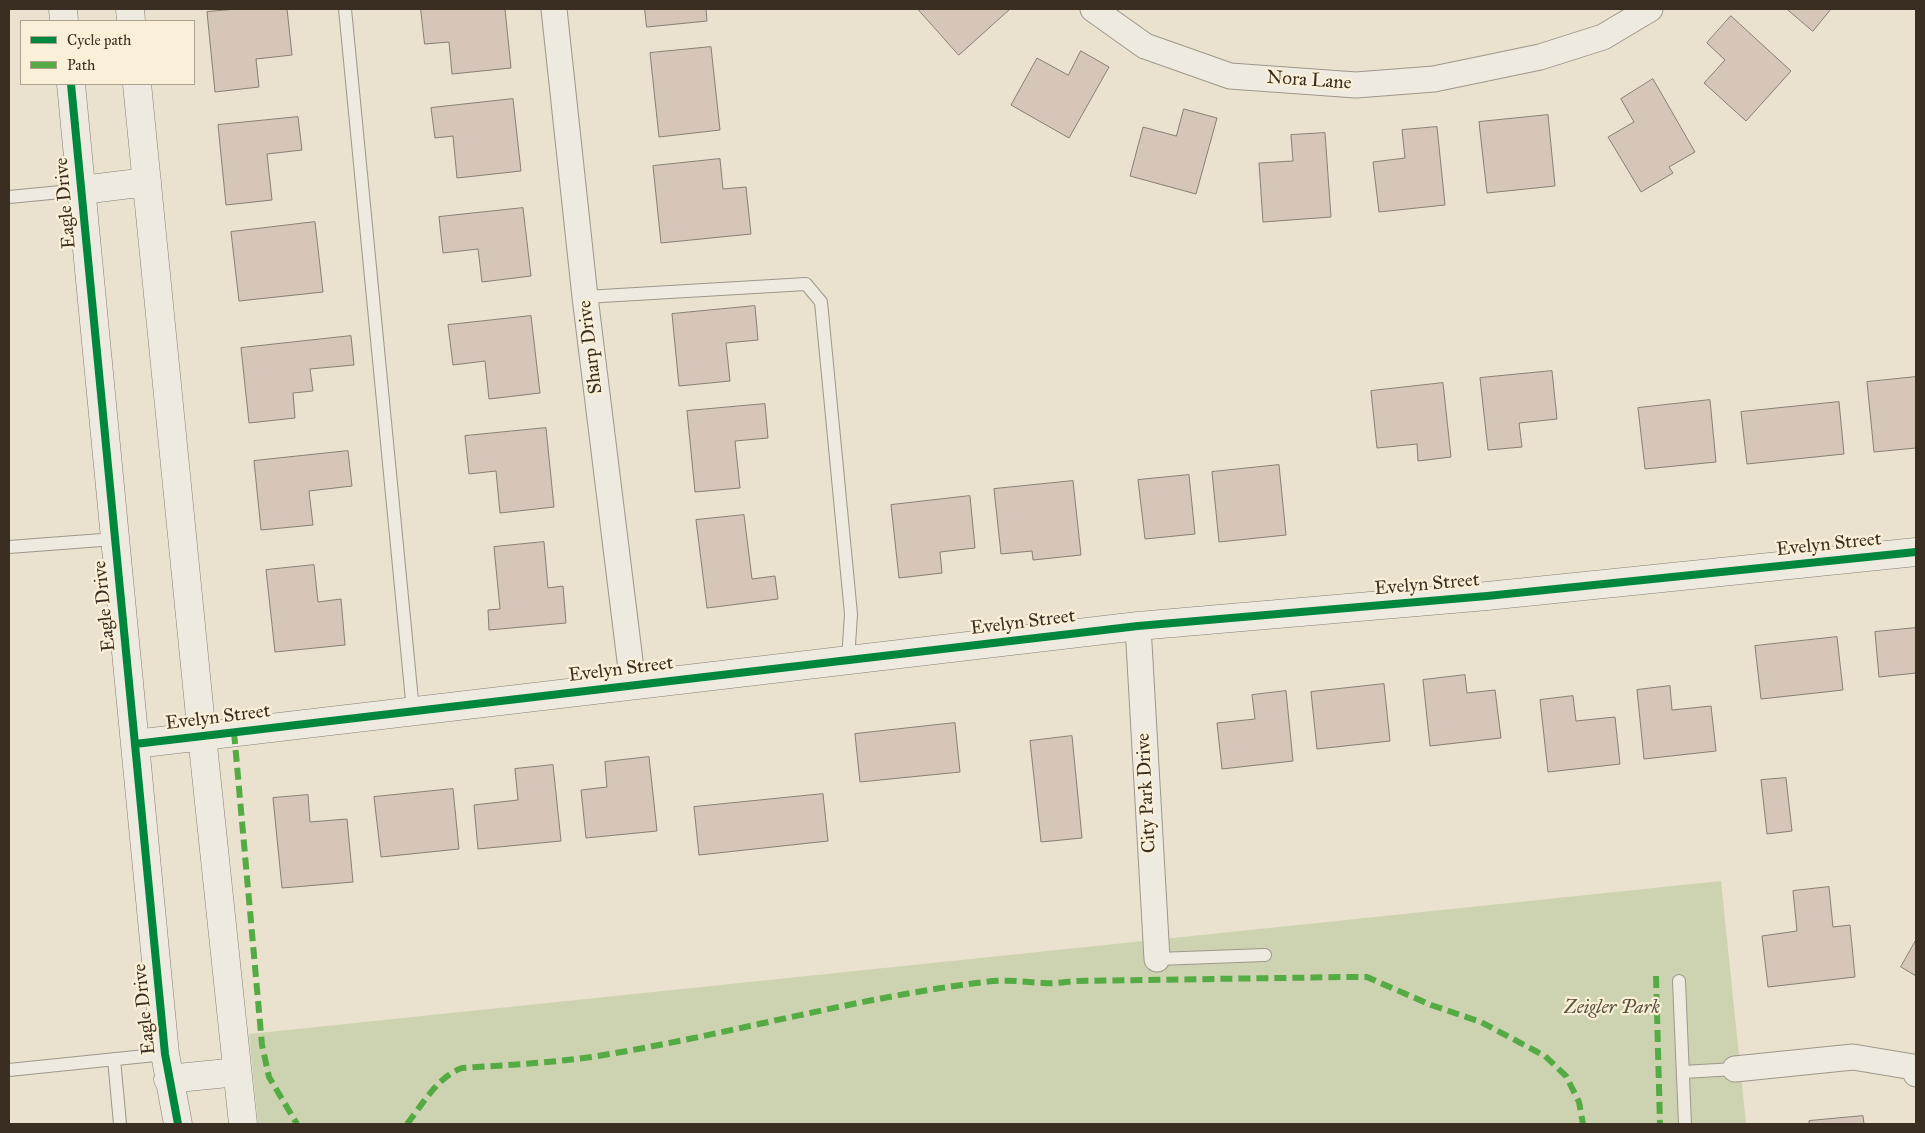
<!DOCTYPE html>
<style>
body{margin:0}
#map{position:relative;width:1925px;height:1133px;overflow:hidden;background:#eae2ce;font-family:"IM FELL Great Primer",serif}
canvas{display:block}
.frame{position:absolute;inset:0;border:10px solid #3a2e22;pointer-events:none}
.legend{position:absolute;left:20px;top:20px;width:175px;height:65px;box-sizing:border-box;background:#faefd7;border:1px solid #ada28f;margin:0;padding:6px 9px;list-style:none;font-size:15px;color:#3a2e22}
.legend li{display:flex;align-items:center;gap:10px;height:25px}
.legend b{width:25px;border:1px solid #ada28f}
</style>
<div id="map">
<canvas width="1925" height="1133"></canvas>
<div class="frame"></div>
<ul class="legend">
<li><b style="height:6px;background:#00873e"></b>Cycle path</li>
<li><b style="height:6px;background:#55ab43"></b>Path</li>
</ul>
</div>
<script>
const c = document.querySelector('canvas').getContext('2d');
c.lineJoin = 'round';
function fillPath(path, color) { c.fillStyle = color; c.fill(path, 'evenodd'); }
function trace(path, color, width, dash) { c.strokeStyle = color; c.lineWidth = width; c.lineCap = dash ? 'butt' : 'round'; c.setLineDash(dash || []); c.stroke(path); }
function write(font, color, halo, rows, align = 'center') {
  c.font = font + ' "IM FELL Great Primer",serif'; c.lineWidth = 4.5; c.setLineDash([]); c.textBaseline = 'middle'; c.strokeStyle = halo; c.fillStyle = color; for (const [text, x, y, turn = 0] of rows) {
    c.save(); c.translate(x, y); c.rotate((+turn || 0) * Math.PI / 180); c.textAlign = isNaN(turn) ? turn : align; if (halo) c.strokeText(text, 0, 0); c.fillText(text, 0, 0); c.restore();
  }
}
const green = new Path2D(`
 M1721,881l25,243h-1488l-9,-90z`);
const building = new Path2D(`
 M237,9h50l5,46 -36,4 3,28 -44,5 -8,-80z
 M421,9h84l6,59 -59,6 -3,-32 -24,2z
 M645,9h61l1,12 -60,6z
 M918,9h92l-51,46z
 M1787,9h44l-18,22z
 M1731,16l60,55 -45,50 -42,-38 21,-23 -18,-17z
 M711,47l9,83 -61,7 -9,-84z
 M1081,51l28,16 -40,71 -58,-33 26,-47 31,17z
 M1653,79l42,73 -26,15 4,6 -32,19 -33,-55 26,-15 -13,-23z
 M513,99l8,72 -64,7 -4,-42 -18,2 -4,-30z
 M1184,109l33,9 -21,76 -66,-18 13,-49 33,9z
 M1548,115l7,71 -68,7 -8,-71z
 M298,117l4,33 -35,4 5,46 -46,5 -8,-80z
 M1437,127l8,78 -66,7 -6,-50 32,-4 -3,-28z
 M1325,133l6,84 -68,5 -4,-59 34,-2 -2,-26z
 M720,159l3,30 23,-2 5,47 -90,9 -8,-77z
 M523,208l8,68 -49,6 -4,-33 -35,4 -4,-36z
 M315,222l8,70 -84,9 -8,-69z
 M755,306l3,34 -32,3 4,38 -51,5 -7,-72z
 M531,316l9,77 -51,6 -4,-38 -32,4 -5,-40z
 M351,336l3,29 -44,4 3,22 -20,2 2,25 -46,5 -8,-75z
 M1552,371l5,48 -38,4 3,24 -34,3 -8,-72z
 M1916,377v71l-42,4 -7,-70z
 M1443,383l8,74 -33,4 -1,-17 -40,4 -6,-57z
 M1710,400l6,62 -71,7 -7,-61z
 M1839,402l5,52 -97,10 -6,-52z
 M765,404l3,34 -33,3 5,47 -45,4 -8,-81z
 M546,428l8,79 -54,6 -4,-42 -27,3 -4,-38z
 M348,451l4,35 -43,5 4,34 -52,5 -7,-69z
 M1279,465l7,70 -67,7 -7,-70z
 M1189,475l6,59 -50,5 -7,-59z
 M1073,481l8,74 -48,5 -1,-9 -31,3 -7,-65z
 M970,496l5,52 -35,4 2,21 -43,5 -8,-73z
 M744,515l8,64 23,-3 3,23 -71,9 -11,-88z
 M544,542l4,46 15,-2 3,37 -77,7 -1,-20 12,-1 -6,-62z
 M314,565l4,37 23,-3 4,46 -70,7 -9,-82z
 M1916,628v52v-7l-37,4 -4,-45z
 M1837,637l6,53 -82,9 -6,-53z
 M1465,675l2,18 28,-3 6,48 -71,8 -7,-66z
 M1384,684l6,57 -73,8 -6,-57z
 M1670,686l2,24 39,-4 5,45 -72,8 -7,-69z
 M1286,691l7,70 -71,8 -5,-46 38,-4 -3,-24z
 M1573,696l3,25 39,-4 5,47 -72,8 -8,-72z
 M955,723l5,49 -100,10 -5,-48z
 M1072,736l10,102 -41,4 -11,-101z
 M649,757l8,74 -71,7 -5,-48 26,-3 -2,-25z
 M553,765l8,76 -83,8 -4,-44 44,-5 -3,-31z
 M1786,778l6,53 -25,3 -6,-54z
 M453,789l6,60 -78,8 -7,-60z
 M823,794l5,47 -129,14 -5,-48z
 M308,795l2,27 37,-3 6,63 -71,6 -9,-90z
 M1829,887l4,40 17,-2 5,52 -87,10 -6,-51 35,-5 -4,-40z
 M1916,940v36l-15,-9z
 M1863,1116l1,8h-55v-3z`);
const lane = new Path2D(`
 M345,9l68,702
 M9,197l73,-7
 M585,297l221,-13 15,18 30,312 -3,46
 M9,547l106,-8
 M1157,959l108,-4
 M1679,981l6,143
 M114,1059l6,65
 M9,1070l156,-16
 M1683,1072l52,-3`);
const street = new Path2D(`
 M554,9l31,288 48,388
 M1093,9l52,37 85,30 126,9 78,-6 106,-22 63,-20 47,-28
 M1138,626l19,333
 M1735,1069l118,-12 60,10 3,7`);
const secondary = new Path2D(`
 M63,9l1,12
 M130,9l1,12
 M71,84l94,970 13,70
 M137,84l65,652 41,388
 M82,190l65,-8
 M135,744l1003,-118 349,-30 429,-44
 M168,1079l69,-7`);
const quiet = new Path2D(`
 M234,732l28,313 7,32 28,47
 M1656,976l4,148
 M407,1124c16,-20 30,-47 55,-56 46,-3 90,-5 136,-12 129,-21 256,-58 386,-74 21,-3 40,0 60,1 10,1 21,-1 31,-2l272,-4h20l64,28 50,17 64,34 21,20 13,26 4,22`);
const cycleway = new Path2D(`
 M71,84l94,970 13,70
 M135,744l1003,-118 349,-30 429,-44`);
const streetNames = [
 ["Nora Lane",1309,81,4],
 ["Eagle Drive",66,203,-95],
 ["Sharp Drive",591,347,-97],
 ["Evelyn Street",1829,545,-6],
 ["Evelyn Street",1427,585,-5],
 ["Eagle Drive",105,606,-96],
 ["Evelyn Street",1023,623,-7],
 ["Evelyn Street",621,670,-7],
 ["Evelyn Street",218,718,-7],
 ["City Park Drive",1147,793,-93],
 ["Eagle Drive",145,1009,-96]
];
const parkNames = [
 ["Zeigler Park",1612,1008]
];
fillPath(green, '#cdd3b0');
fillPath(building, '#d6c5b9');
trace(building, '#857f74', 1);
trace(lane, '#9e978b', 14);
trace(street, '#9e978b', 27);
trace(secondary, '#857f74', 29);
trace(lane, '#eeeadf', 12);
trace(street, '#eeeadf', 25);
trace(secondary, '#eeeadf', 28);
trace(quiet, '#55ab43', 6, [12, 6]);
trace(cycleway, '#00873e', 8);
write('19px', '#3a2e22', '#faefd7', streetNames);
write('italic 19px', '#595440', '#faefd7', parkNames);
</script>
